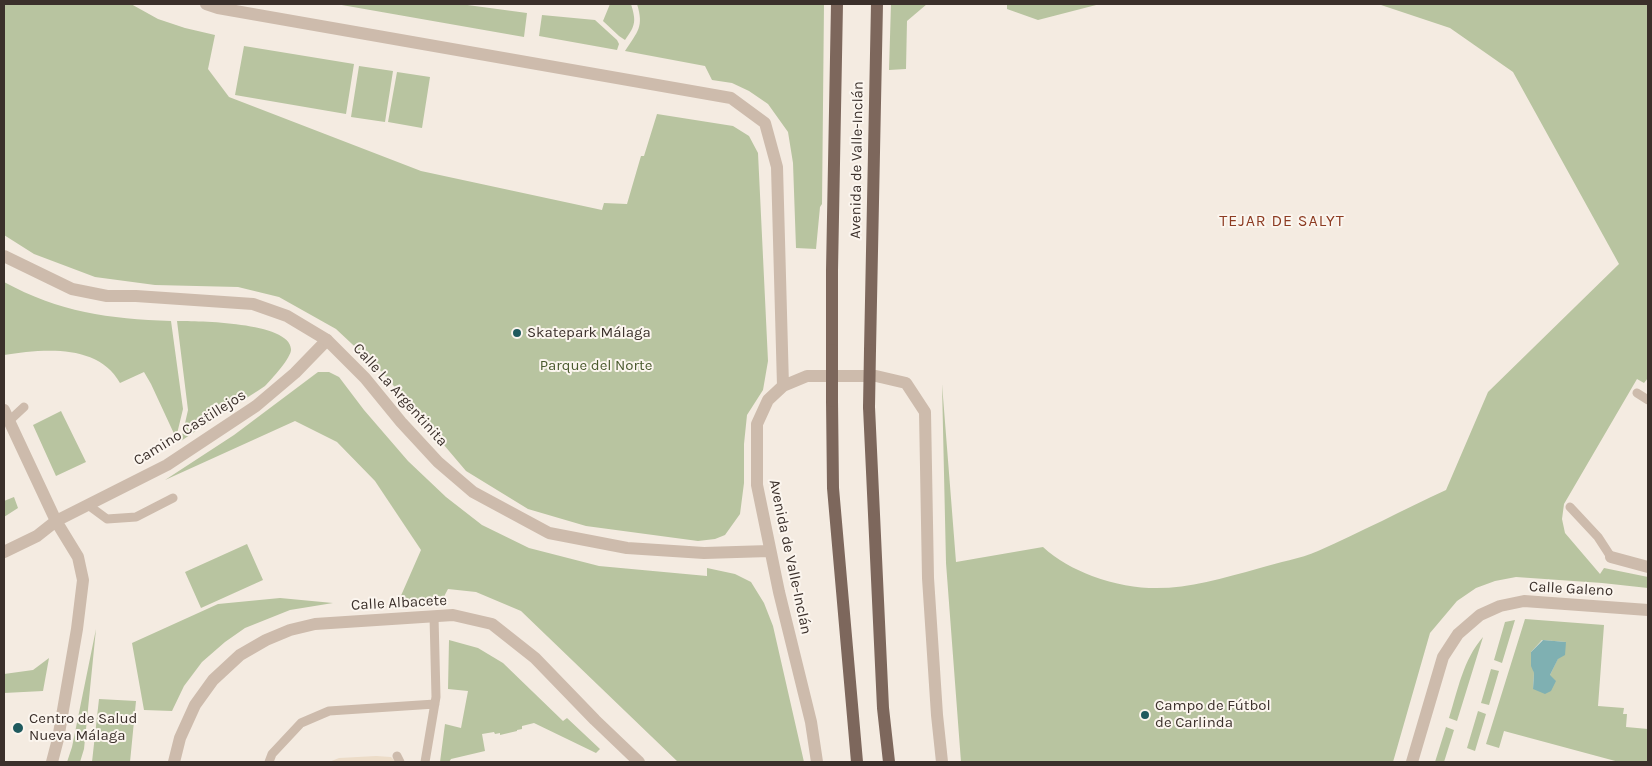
<!DOCTYPE html>
<meta charset="utf-8">
<style>
body{margin:0}
#map{position:relative;width:1652px;height:766px;overflow:hidden;background:#f4ebe1;font-family:Karla,sans-serif}
canvas{display:block}
.frame{position:absolute;inset:0;border:5px solid #3b302b;pointer-events:none}
</style>
<div id="map">
<canvas width="1652" height="766"></canvas>
<div class="frame"></div>
</div>
<script>
const c = document.querySelector('canvas').getContext('2d');
c.lineJoin = 'round';
function fillPath(path, color) { c.fillStyle = color; c.fill(path, 'evenodd'); }
function trace(path, color, width, dash) { c.strokeStyle = color; c.lineWidth = width; c.lineCap = dash ? 'butt' : 'round'; c.setLineDash(dash || []); c.stroke(path); }
function write(font, color, halo, rows, align = 'center') {
  c.font = font + ' Karla,sans-serif'; c.lineWidth = 4; c.setLineDash([]); c.textBaseline = 'middle'; c.strokeStyle = halo; c.fillStyle = color; for (const [text, x, y, turn = 0] of rows) {
    c.save(); c.translate(x, y); c.rotate((+turn || 0) * Math.PI / 180); c.textAlign = isNaN(turn) ? turn : align; if (halo) c.strokeText(text, 0, 0); c.fillText(text, 0, 0); c.restore();
  }
}
const green = new Path2D(`
 M4,4h127l27,15 27,9 30,7 -7,34 21,28 192,74 181,39 2,-7 23,1 14,-48h3l13,-42 76,12 16,10 9,17 10,208 -5,29 -16,25 -3,29v39l-4,31 -15,21 -10,4 -17,2 -112,-15 -58,-17 -62,-38 -84,-99 -46,-43 -57,-32 -41,-10 -83,-2 -60,-8 -61,-23 -30,-19z
 M336,4h124l67,9 -3,24z
 M610,4h21c5,17 5,21 -6,36l-6,-4 -16,-15z
 M637,4h187l-2,200 -2,3 -4,42 -20,-1 -3,-85 -5,-31 -20,-28 -19,-13 -17,-8 -20,-3 -7,-14 -80,-15c13,-20 19,-24 12,-47z
 M891,4h36l-20,17 -1,48 -17,1z
 M1007,4h93l-62,16 -31,-11z
 M1378,4h270v374l-4,5 -7,-4 -73,125 -2,15 3,14 35,41 4,-6 44,9v11l-46,-5 -86,-6 -21,4 -19,7 -19,13 -27,32 -37,129h-432l-15,-199 -4,-179 14,178 87,-15c14,13 31,22 49,29 62,23 107,9 168,-8 19,-6 40,-9 58,-17 43,-19 85,-41 128,-61l42,-98 131,-128 -106,-192 -63,-44z
 M542,15l53,5 22,20 2,4 -2,6 -78,-14z
 M244,46l110,18 -8,50 -111,-19z
 M359,66l34,5 -8,51 -34,-5z
 M397,72l33,5 -8,51 -34,-6z
 M4,282c55,30 105,37 167,39l12,88 -7,29 -25,-54 -7,-12 -24,11c-22,-40 -78,-34 -116,-28z
 M177,321c20,0 113,1 114,28 1,8 -20,31 -26,37 -8,6 -18,11 -26,17 -19,12 -39,25 -58,38l7,-31z
 M318,372h11l10,5 25,33 44,51 38,36 36,28 47,23 70,18 108,10v-8l28,6 16,8 13,21 9,23 31,136h-126l-157,-151 -45,-19 -28,-3 -8,15 -44,3 25,-57 -46,-69 -38,-39 -42,-21 -130,59 69,-45z
 M61,411l25,51 -30,14 -23,-51z
 M14,497l4,11 -14,9v-16z
 M247,544l16,36 -62,28 -16,-36z
 M280,598l53,5 -43,7 -45,18 -20,14 -23,20 -18,24 -12,25 -28,-1 -12,-67 86,-39z
 M1525,619l79,6 -6,81 26,2 -1,6h4l-1,13 22,2v33h-29l-115,-31 -5,17 -13,-4zM1542,640l24,2 -16,33 -17,14 1,-16 -3,-21z
 M1515,620l-13,43 -8,-3 11,-38z
 M96,629l-12,120 -4,13h-13l5,-15z
 M1483,637l-26,84 -8,-3c9,-28 14,-58 34,-81z
 M449,640l29,8 25,15 60,58 4,-3 33,31 -4,4 -62,-30 -12,3v3l-5,1v1l-17,4v-2l-5,1 -1,-2 -12,2 3,17 -34,8 -2,3h-9l5,-38 16,4 7,-37 -20,-2z
 M49,658l-6,33 -39,2v-19l29,-4z
 M1491,669l8,2 -10,34 -8,-2z
 M99,699l37,2 -6,61h-38z
 M1478,711l8,3 -11,37 -8,-3z
 M1446,727l8,3 -10,32h-9z`);
const plaza = new Path2D(`
 M376,756l15,1 5,5h-67l10,-4z`);
const water = new Path2D(`
 M1543,640l23,2 -1,13 -7,4 -8,16 6,6 -5,10 -6,3 -12,-5 1,-16 -3,-7v-14z`);
const service = new Path2D(`
 M1637,393l11,7
 M9,421l15,-14
 M88,505l19,14 29,-2 37,-19
 M1570,507l28,30 13,20
 M397,756l3,6
 M269,762l3,-8 29,-31 28,-12 106,-7
 M425,762l11,-65 -2,-81`);
const minor = new Path2D(`
 M4,410l52,111 22,36 5,23 -6,49 -19,110 -6,23
 M4,552l33,-16 19,-15 111,-56 89,-59 39,-33 32,-33
 M1611,557l37,10
 M174,762l6,-24 15,-33 18,-25 27,-25 26,-15 24,-10 25,-6 138,-9 39,9 43,34 60,62 44,42`);
const tertiary = new Path2D(`
 M206,4l12,4 513,90 34,25 12,44 6,219
 M4,256l68,33 35,7h29l117,8 34,12 40,24 38,38 36,44 37,40 35,30 76,41 78,15 77,5 65,-2
 M817,762l-6,-40 -32,-130 -22,-107v-61l11,-24 15,-14 24,-10h69l30,7 19,29 3,166 9,137 5,47
 M1412,762l31,-105 15,-23 22,-19 20,-9 24,-5 124,9`);
const primary = new Path2D(`
 M832,350v-80l5,-266
 M870,350l7,-346
 M832,401l1,87 24,274
 M869,407l14,301 6,54`);
const primaryBridge = new Path2D(`
 M832,350v51
 M869,407l1,-57`);
const markers = [
 [517,333,5,"#1f5a5e"],
 [1145,715,5,"#1f5a5e"],
 [18,728,6,"#1f5a5e"]
];
const streetNames = [
 ["Avenida de Valle-Inclán",857,160,-89],
 ["Calle La Argentinita",400,395,48],
 ["Camino Castillejos",190,428,-32],
 ["Avenida de Valle-Inclán",790,557,78],
 ["Calle Galeno",1571,589,3],
 ["Calle Albacete",399,603,-3]
];
const poiNames = [
 ["Skatepark Málaga",527,333],
 ["Campo de Fútbol",1155,706],
 ["de Carlinda",1155,723],
 ["Centro de Salud",29,719],
 ["Nueva Málaga",29,736]
];
const parkNames = [
 ["Parque del Norte",596,366]
];
const neighbourhoodNames = [
 ["TEJAR DE SALYT",1282,221]
];
fillPath(green, '#b8c4a0');
fillPath(plaza, '#ecdcc8');
fillPath(water, '#7fb0b2');
trace(service, '#cdbbac', 9);
trace(minor, '#cdbbac', 12);
trace(tertiary, '#cdbbac', 12);
trace(primary, '#7d675c', 12);
trace(primaryBridge, '#7d675c', 12);
for (const [x, y, r, color] of markers) { const dot = new Path2D(); dot.arc(x, y, r, 0, 2 * Math.PI); c.fillStyle = color; c.fill(dot); trace(dot, '#fbf5ee', 2); }
write('15px', '#3b302b', '#fbf5ee', streetNames);
write('15px', '#3b302b', '#fbf5ee', poiNames, 'left');
write('15px', '#4a5a2e', '#fbf5ee', parkNames);
c.letterSpacing = '1px';
write('16px', '#8c3b22', '#fbf5ee', neighbourhoodNames);
c.letterSpacing = '0px';
</script>
